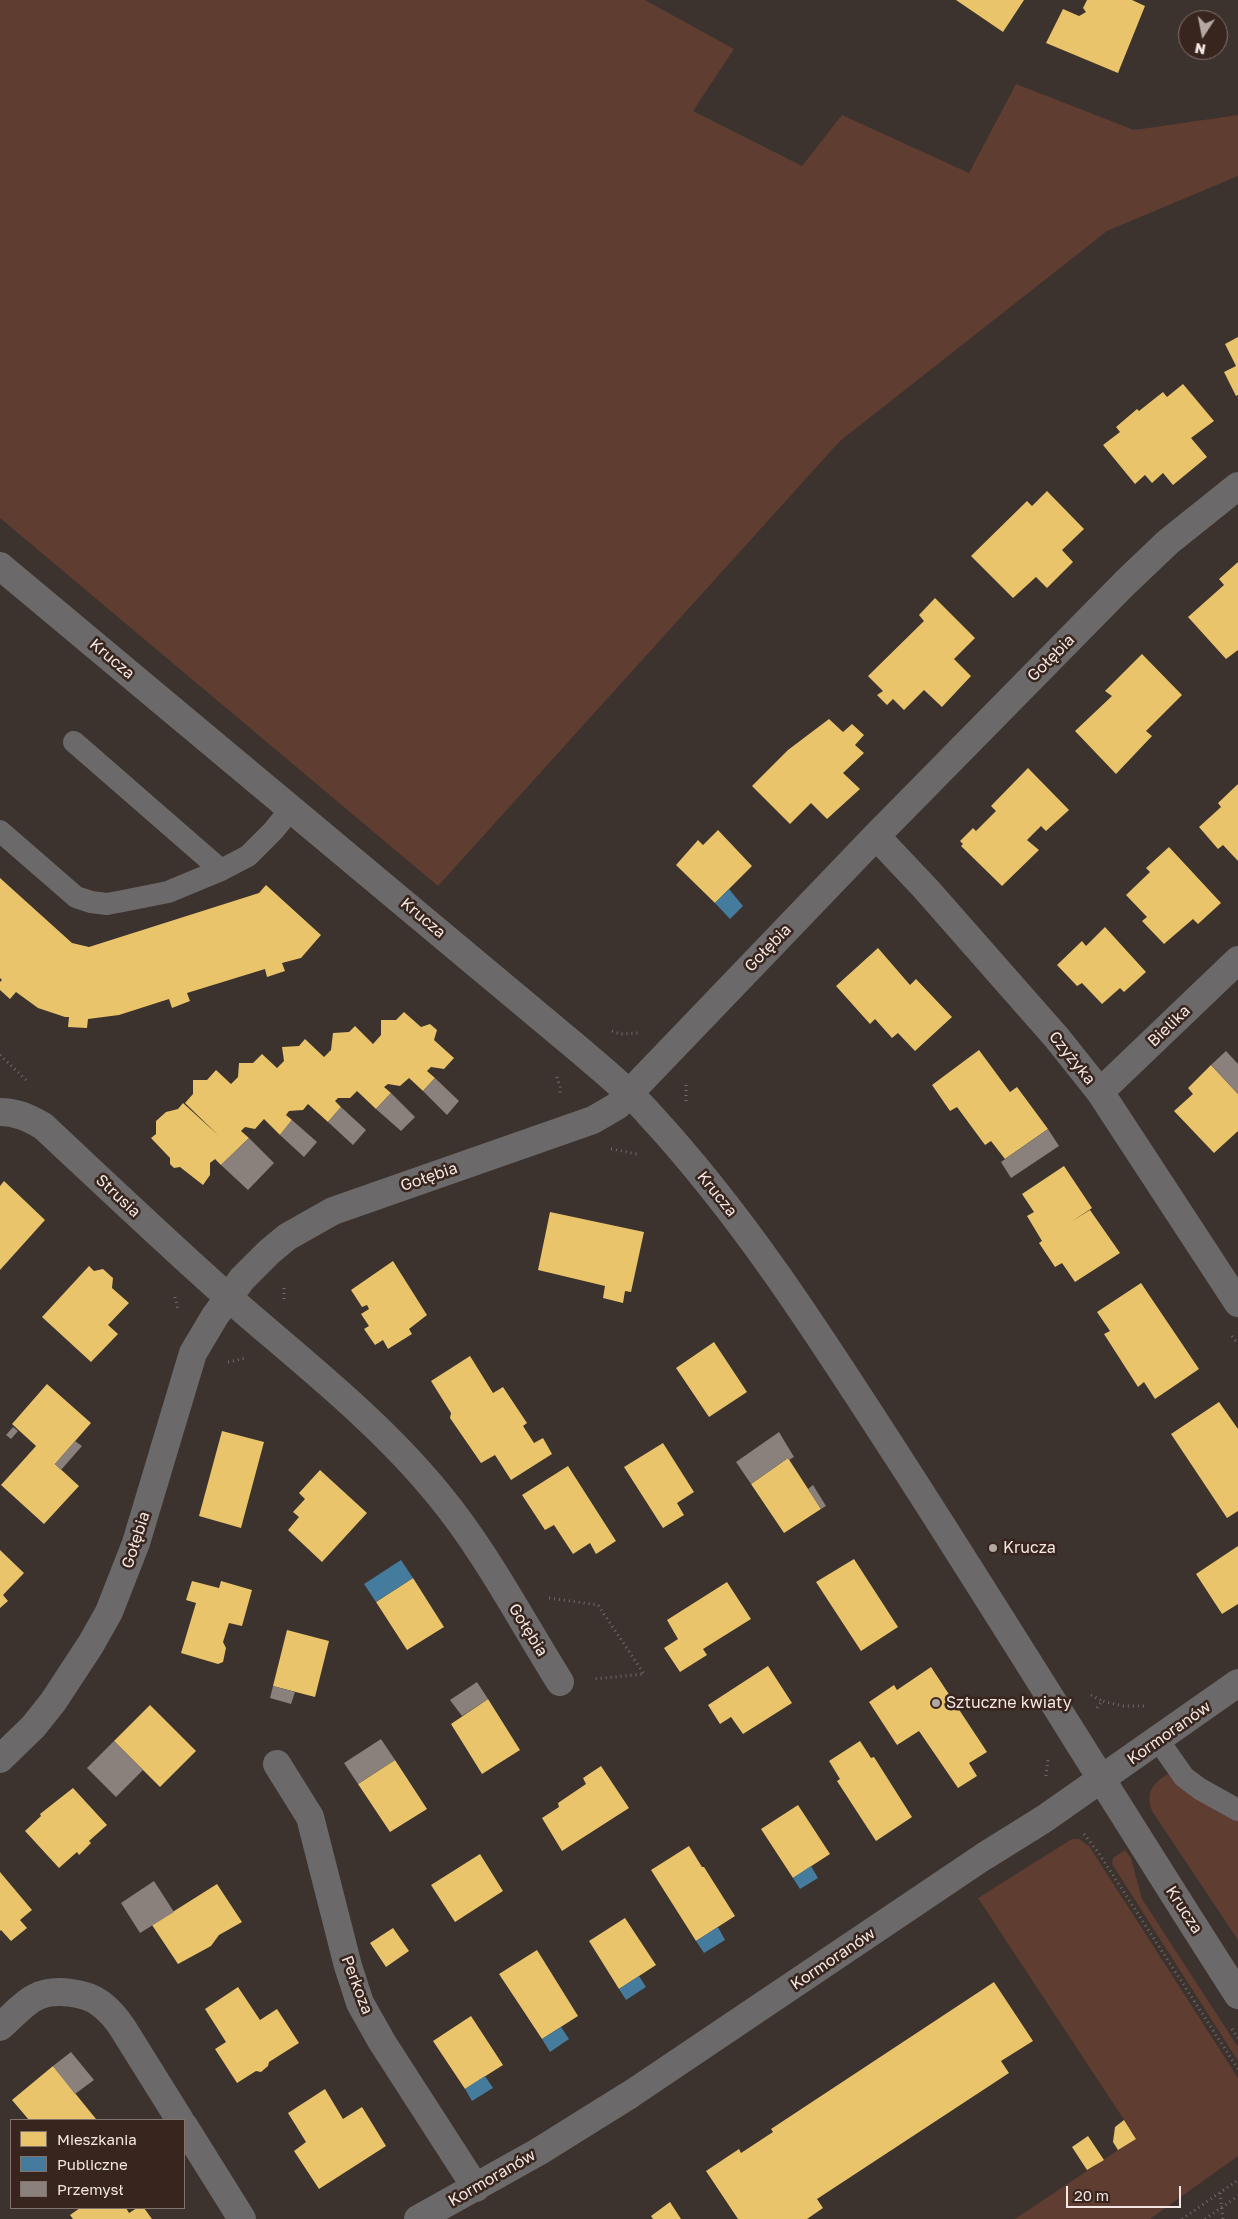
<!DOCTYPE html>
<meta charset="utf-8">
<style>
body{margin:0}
#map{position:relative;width:1238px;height:2219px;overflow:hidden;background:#3c322e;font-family:"Golos Text",sans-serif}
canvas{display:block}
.legend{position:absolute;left:10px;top:2119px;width:175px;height:90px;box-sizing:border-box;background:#37251e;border:1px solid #83736d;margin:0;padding:6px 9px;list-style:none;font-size:15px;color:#f4e7e3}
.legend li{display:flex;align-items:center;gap:10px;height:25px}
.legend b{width:25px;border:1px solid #83736d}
.north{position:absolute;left:1178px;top:10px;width:50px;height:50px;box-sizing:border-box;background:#37251e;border:1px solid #83736d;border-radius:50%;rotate:191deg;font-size:14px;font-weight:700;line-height:20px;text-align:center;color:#f4e7e3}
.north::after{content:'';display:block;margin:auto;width:18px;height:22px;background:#b4a8a4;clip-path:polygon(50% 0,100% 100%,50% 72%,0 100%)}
.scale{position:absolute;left:1066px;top:2186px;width:115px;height:22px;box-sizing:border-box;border:2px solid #f4e7e3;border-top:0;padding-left:6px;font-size:15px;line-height:18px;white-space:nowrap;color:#f4e7e3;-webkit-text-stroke:4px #37251e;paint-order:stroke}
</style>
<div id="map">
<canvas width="1238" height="2219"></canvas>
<ul class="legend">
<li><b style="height:14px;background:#e9c46a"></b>Mieszkania</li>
<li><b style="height:14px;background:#457b9d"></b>Publiczne</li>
<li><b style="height:14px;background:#8a817c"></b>Przemysł</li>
</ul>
<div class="north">N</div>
<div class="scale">20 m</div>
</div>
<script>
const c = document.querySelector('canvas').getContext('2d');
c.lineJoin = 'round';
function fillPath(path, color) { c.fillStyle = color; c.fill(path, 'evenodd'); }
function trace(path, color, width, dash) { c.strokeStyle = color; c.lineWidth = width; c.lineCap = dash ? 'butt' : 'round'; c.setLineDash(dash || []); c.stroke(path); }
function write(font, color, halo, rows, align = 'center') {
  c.font = font + ' "Golos Text",sans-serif'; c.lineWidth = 5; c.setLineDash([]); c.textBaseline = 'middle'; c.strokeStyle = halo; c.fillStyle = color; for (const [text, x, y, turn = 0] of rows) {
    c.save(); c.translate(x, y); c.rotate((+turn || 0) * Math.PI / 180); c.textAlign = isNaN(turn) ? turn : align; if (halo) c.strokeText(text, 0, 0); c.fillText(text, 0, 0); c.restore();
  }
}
const green = new Path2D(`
 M0,0h645l89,49 -41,62 109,55 40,-51 127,58 47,-89 118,46 104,-15v61l-131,55 -267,210 -402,445 -438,-368z
 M1169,1773l69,45v122l-86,-129c-7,-20 2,-28 17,-38z
 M1072,1839h7l10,7 149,232v78l-88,63h-135l121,-81 -158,-240z
 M1125,1850l6,8 11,41 96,148v14l-126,-197 1,-6z`);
const homes = new Path2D(`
 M956,0h68l-21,32z
 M1087,0h45l13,6 -27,67 -72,-30 17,-34 16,7 2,-1 5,-3 -3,-4z
 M1238,337v58l-2,1 -12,-24 12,-6 -11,-22z
 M1183,384l31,37 -23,17 16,19 -34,28 -10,-12 -11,10 -7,-8 -10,9 -32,-39 17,-13 -4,-5 21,-18 2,2 24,-19 4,5z
 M1047,491l37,38 -22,21 11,12 -26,26 -11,-11 -23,21 -42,-42 56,-55 5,5z
 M1238,562v88l-12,9 -38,-42 36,-32 -5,-6z
 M935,598l40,40 -21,21 17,17 -29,31 -18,-17 -20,20 -11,-11 -6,6 -10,-10 6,-4 -15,-15 56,-55 -5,-6z
 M1142,654l40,41 -36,36 6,5 -36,38 -41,-43 37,-35 -7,-5z
 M829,719l14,13 9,-8 12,11 -9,10 9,8 -21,20 17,16 -33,30 -16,-16 -21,21 -38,-38 36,-36z
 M1028,768l41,42 -23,21 -5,-5 -14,14 12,10 -37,36 -41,-40 2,-2 -3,-3 13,-13 3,3 20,-20 -5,-5z
 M1238,784v77l-15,-16 -5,4 -19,-22 22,-20 -3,-4z
 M718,830l34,36 -37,37 -39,-38 22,-25 5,5z
 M1169,847l52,56 -23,21 -5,-5 -29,25 -22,-23 5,-4 -21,-22 24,-23 -4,-4z
 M0,878l72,65 17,4 170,-54 7,-8 55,50 -20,23 -19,5 3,8 -18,6 -2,-8 -78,24 3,8 -18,7 -3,-9 -50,16 -31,4 -1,9 -19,-1 1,-10h-4l-27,-9 -22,-16 -6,7 -10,-9v-8l2,-2 -2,-2z
 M1105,927l41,45 -22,20 -4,-4 -18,16 -20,-21 -5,3 -20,-21 25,-24 4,5z
 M878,948l32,37 6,-6 36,38 -37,34 -17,-18 -6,5 -17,-19 -5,5 -34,-38z
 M404,1012l17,15 9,-3 7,6 -3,10 20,18 -10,11 -13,-2 -4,4 8,7 -12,13 -14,-13 -9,8 -12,-2 -4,3 7,6 -15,16 -19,-18 -7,7h-12l-3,3 6,6 -13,15 -20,-18 -5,6 -14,1 -3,4 6,5 -12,15 -16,-16 -9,10 -10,-2 -4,4 8,7 -28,27 -6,-6 -5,4v12l-7,10 -23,-18 -6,1 -4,-4v-6l-19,-20 5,-4v-13l10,-9 12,-3 5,-6 36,33 -34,-33 8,-9v-14h14l9,-10 15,14 7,-7 1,-14h14l9,-9 15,14 7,-7 -2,-14 17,-1 6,-7 19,18 7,-7 2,-17 16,-1 6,-6 18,18 8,-9v-15h15z
 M979,1050l31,42 7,-5 31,42 -43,30 -14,-18 -6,4 -28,-38 -7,4 -18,-26z
 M1211,1065l27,29v37l-24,22 -40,-42 19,-17 -5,-6z
 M1064,1166l28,42 -21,14 19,-12 30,43 -45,29 -13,-19 -7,4 -16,-24 3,-2 -15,-25 7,-4 -12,-18z
 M4,1181l41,39 -45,50v-84z
 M550,1212l94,20 -13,60 -6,-1 -2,12 -20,-5 2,-12 -67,-16z
 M393,1261l34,54 -18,14 3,5 -24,15 -5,-9 -8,5 -11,-16 5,-3 -8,-12 8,-5 -2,-4 -5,2 -11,-17z
 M89,1266l5,5 9,-2 10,9 -1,10 17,15 -21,22 10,9 -27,28 -49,-45z
 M1141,1283l58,86 -44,30 -11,-17 -6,5 -34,-53 6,-3 -13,-19z
 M714,1342l33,50 -38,25 -33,-49z
 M470,1356l23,37 10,-6 24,36 -4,3 11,17 9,-5 9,16 -41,26 -16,-25 -14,8 -31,-45 1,-5 -20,-32z
 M47,1384l44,39 -36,41 24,22 -35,38 -43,-39 35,-39 -24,-22z
 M1219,1402l19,27v82l-11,7 -56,-84z
 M222,1431l42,11 -23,86 -42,-12z
 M663,1443l31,49 -17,11 7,12 -21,13 -39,-61z
 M788,1458l33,51 -37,24 -33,-49z
 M568,1466l48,75 -20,13 -6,-11 -17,11 -19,-29 -9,5 -23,-35z
 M320,1470l47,43 -45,49 -34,-32 11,-13 -6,-5 12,-13 -6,-6z
 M1238,1546v58l-16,10 -26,-40z
 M0,1550l24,23 -21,22 5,6 -8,7z
 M854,1559l44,68 -37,24 -45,-69z
 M413,1578l31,49 -37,23 -31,-48z
 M192,1581l27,7 2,-7 31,9 -10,36 -13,-3 -6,19 3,6 -3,14 -5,2 -37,-11 15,-50 -10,-3z
 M727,1582l24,37 -48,30 4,6 -27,17 -16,-24 14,-9 -11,-19z
 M287,1630l42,11 -14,56 -42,-11z
 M768,1666l24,37 -49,31 -12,-17 -11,7 -12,-19z
 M931,1667l56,85 -18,11 8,13 -19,12 -39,-57 -22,14 -28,-43 25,-17 3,5z
 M488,1699l32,51 -38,24 -31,-50z
 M150,1705l46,46 -36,36 -46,-46z
 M860,1741l11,17 3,-1 38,60 -36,24 -39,-60 3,-2 -11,-18z
 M395,1760l32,49 -37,23 -32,-48z
 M601,1766l28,42 -67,43 -20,-33 17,-11 -1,-4 28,-19 -3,-6z
 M73,1788l34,37 -18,16 2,2 -12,12 -2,-3 -18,16 -34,-37 16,-15 -1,-2z
 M798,1805l32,49 -37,24 -32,-49z
 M689,1846l13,21h2l31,49 -39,25 -45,-71z
 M480,1854l23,37 -48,31 -24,-37z
 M0,1872l32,38 -12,10 7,8 -16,13 -10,-11 -1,1z
 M217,1884l25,38 -23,13 -8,11 -33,18 -26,-39z
 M625,1918l31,47 -37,24 -30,-48z
 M393,1928l16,23 -23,16 -16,-24z
 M537,1950l41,66 -36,23 -43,-65z
 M994,1982l39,59 -32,20 8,12 -192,126 6,9 -16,11h-69l-32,-48 33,-22 2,4 32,-21 -2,-3z
 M238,1987l22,33 17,-11 22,34 -30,19 -1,4 -7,6 -5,-1 -19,12 -22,-34 11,-7 -21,-33z
 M471,2016l32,49 -38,24 -32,-48z
 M53,2066l43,53 -1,1h-66l-17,-20z
 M325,2089l18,30 19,-12 24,39 -67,43 -25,-38 12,-9 -18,-29z
 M1124,2120l12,19 -18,11 -5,-8 2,-15z
 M1088,2136l16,24 -17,10 -15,-23z
 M670,2202l11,17h-28l-2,-3z
 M80,2208h46l3,5 8,-5h7l8,11h-79l-3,-4z`);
const public = new Path2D(`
 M729,889l14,17 -13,13 -15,-16z
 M401,1560l12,18 -37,24 -12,-18z
 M811,1866l7,12 -18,11 -7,-11z
 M718,1927l7,13 -21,13 -8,-12z
 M639,1976l7,11 -20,13 -7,-11z
 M561,2027l8,12 -19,13 -8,-13z
 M485,2076l8,12 -21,13 -7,-12z`);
const industry = new Path2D(`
 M1226,1051l12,13v30l-27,-29z
 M435,1078l24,23 -12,14 -24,-24z
 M391,1093l24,24 -14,14 -25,-22z
 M341,1107l25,23 -13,15 -25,-23z
 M292,1120l25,22 -13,15 -24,-22z
 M1048,1129l11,17 -48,32 -10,-16z
 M249,1138l25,25 -26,27 -27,-25z
 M13,1427l5,4 -7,8 -5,-4z
 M779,1432l15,25 -5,3 -1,-2 -37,26 -15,-22z
 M75,1441l7,5 -21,24 -6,-6z
 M813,1485l13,21 -5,3 -13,-20z
 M477,1682l11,17 -26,17 -12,-16z
 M273,1686l22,6 -4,12 -21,-6z
 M381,1739l14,21 -37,24 -14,-21z
 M114,1741l29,29 -27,27 -29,-29z
 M154,1881l20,31 -34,21 -19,-30z
 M71,2052l23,28 -19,14 -22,-28z`);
const path = new Path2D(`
 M612,1031l8,3 18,-1
 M0,1055l26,25
 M557,1077l3,10v8
 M686,1101v-16
 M611,1149l26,5
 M175,1297l3,13
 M284,1299v-14
 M1232,1336l6,8
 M228,1362l18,-4
 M549,1598l49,7 46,69 -51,5
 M1091,1695l11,6
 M1097,1708l5,-7 21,5h21
 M1046,1776l2,-16
 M1084,1834l14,18 140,217
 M1232,2029l6,9
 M1220,2193l3,26
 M1182,2219l56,-39
 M1205,2219l33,-23`);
const lane = new Path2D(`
 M74,742l147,128
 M0,831l76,66 15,5 16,2 16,-3 45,-9 53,-22 27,-14 25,-25 18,-22
 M1158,1740l26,37 16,12 38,21`);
const street = new Path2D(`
 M0,566l582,486c23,20 48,40 68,63 96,104 171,223 248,342 115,178 225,359 340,538
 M876,836l50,53 131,149 43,54 138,211
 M1100,1092l138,-132
 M0,1112c17,0 29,6 43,14 62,58 123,116 186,172 72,63 150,123 210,197 47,57 82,125 121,187
 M0,1759l33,-32 20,-25 38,-58 18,-32 27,-69 57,-190 22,-37 27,-37 27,-27 18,-15 46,-26 260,-91 24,-14 259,-270 249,-253 43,-41 70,-56
 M277,1764l33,53 38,149 12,37 22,39 94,146
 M0,2027c11,-9 23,-24 36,-30 17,-9 50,-5 65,7 8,6 15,14 21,23l58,93
 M184,2126l58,93
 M418,2219l120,-67 93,-58 352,-237 61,-38 194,-136`);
const markers = [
 [993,1548,5,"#b4a8a4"],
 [936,1703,5,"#b4a8a4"]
];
const streetNames = [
 ["Gołębia",1051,658,-45],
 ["Krucza",112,659,40],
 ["Krucza",423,918,40],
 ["Gołębia",768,948,-46],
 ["Bielika",1169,1026,-44],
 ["Czyżyka",1072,1058,51],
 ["Gołębia",429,1177,-19],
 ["Krucza",717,1194,51],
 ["Strusia",118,1196,43],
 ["Gołębia",136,1540,-72],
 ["Gołębia",528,1630,58],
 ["Kormoranów",1169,1733,-35],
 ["Krucza",1184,1910,57],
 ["Kormoranów",833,1959,-34],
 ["Perkoza",357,1985,69],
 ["Kormoranów",492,2178,-30]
];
const poiNames = [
 ["Krucza",1003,1548],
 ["Sztuczne kwiaty",946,1703]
];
fillPath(green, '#5f3d31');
fillPath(homes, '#e9c46a');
fillPath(public, '#457b9d');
fillPath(industry, '#8a817c');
trace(path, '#6f6d6d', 3, [1, 4]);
trace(lane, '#6c696a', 22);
trace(street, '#6c696a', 28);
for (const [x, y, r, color] of markers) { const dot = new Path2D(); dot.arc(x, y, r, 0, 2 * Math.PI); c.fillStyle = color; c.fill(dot); trace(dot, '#37251e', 2); }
write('16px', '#f4e7e3', '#37251e', streetNames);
write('16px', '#f4e7e3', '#37251e', poiNames, 'left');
</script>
